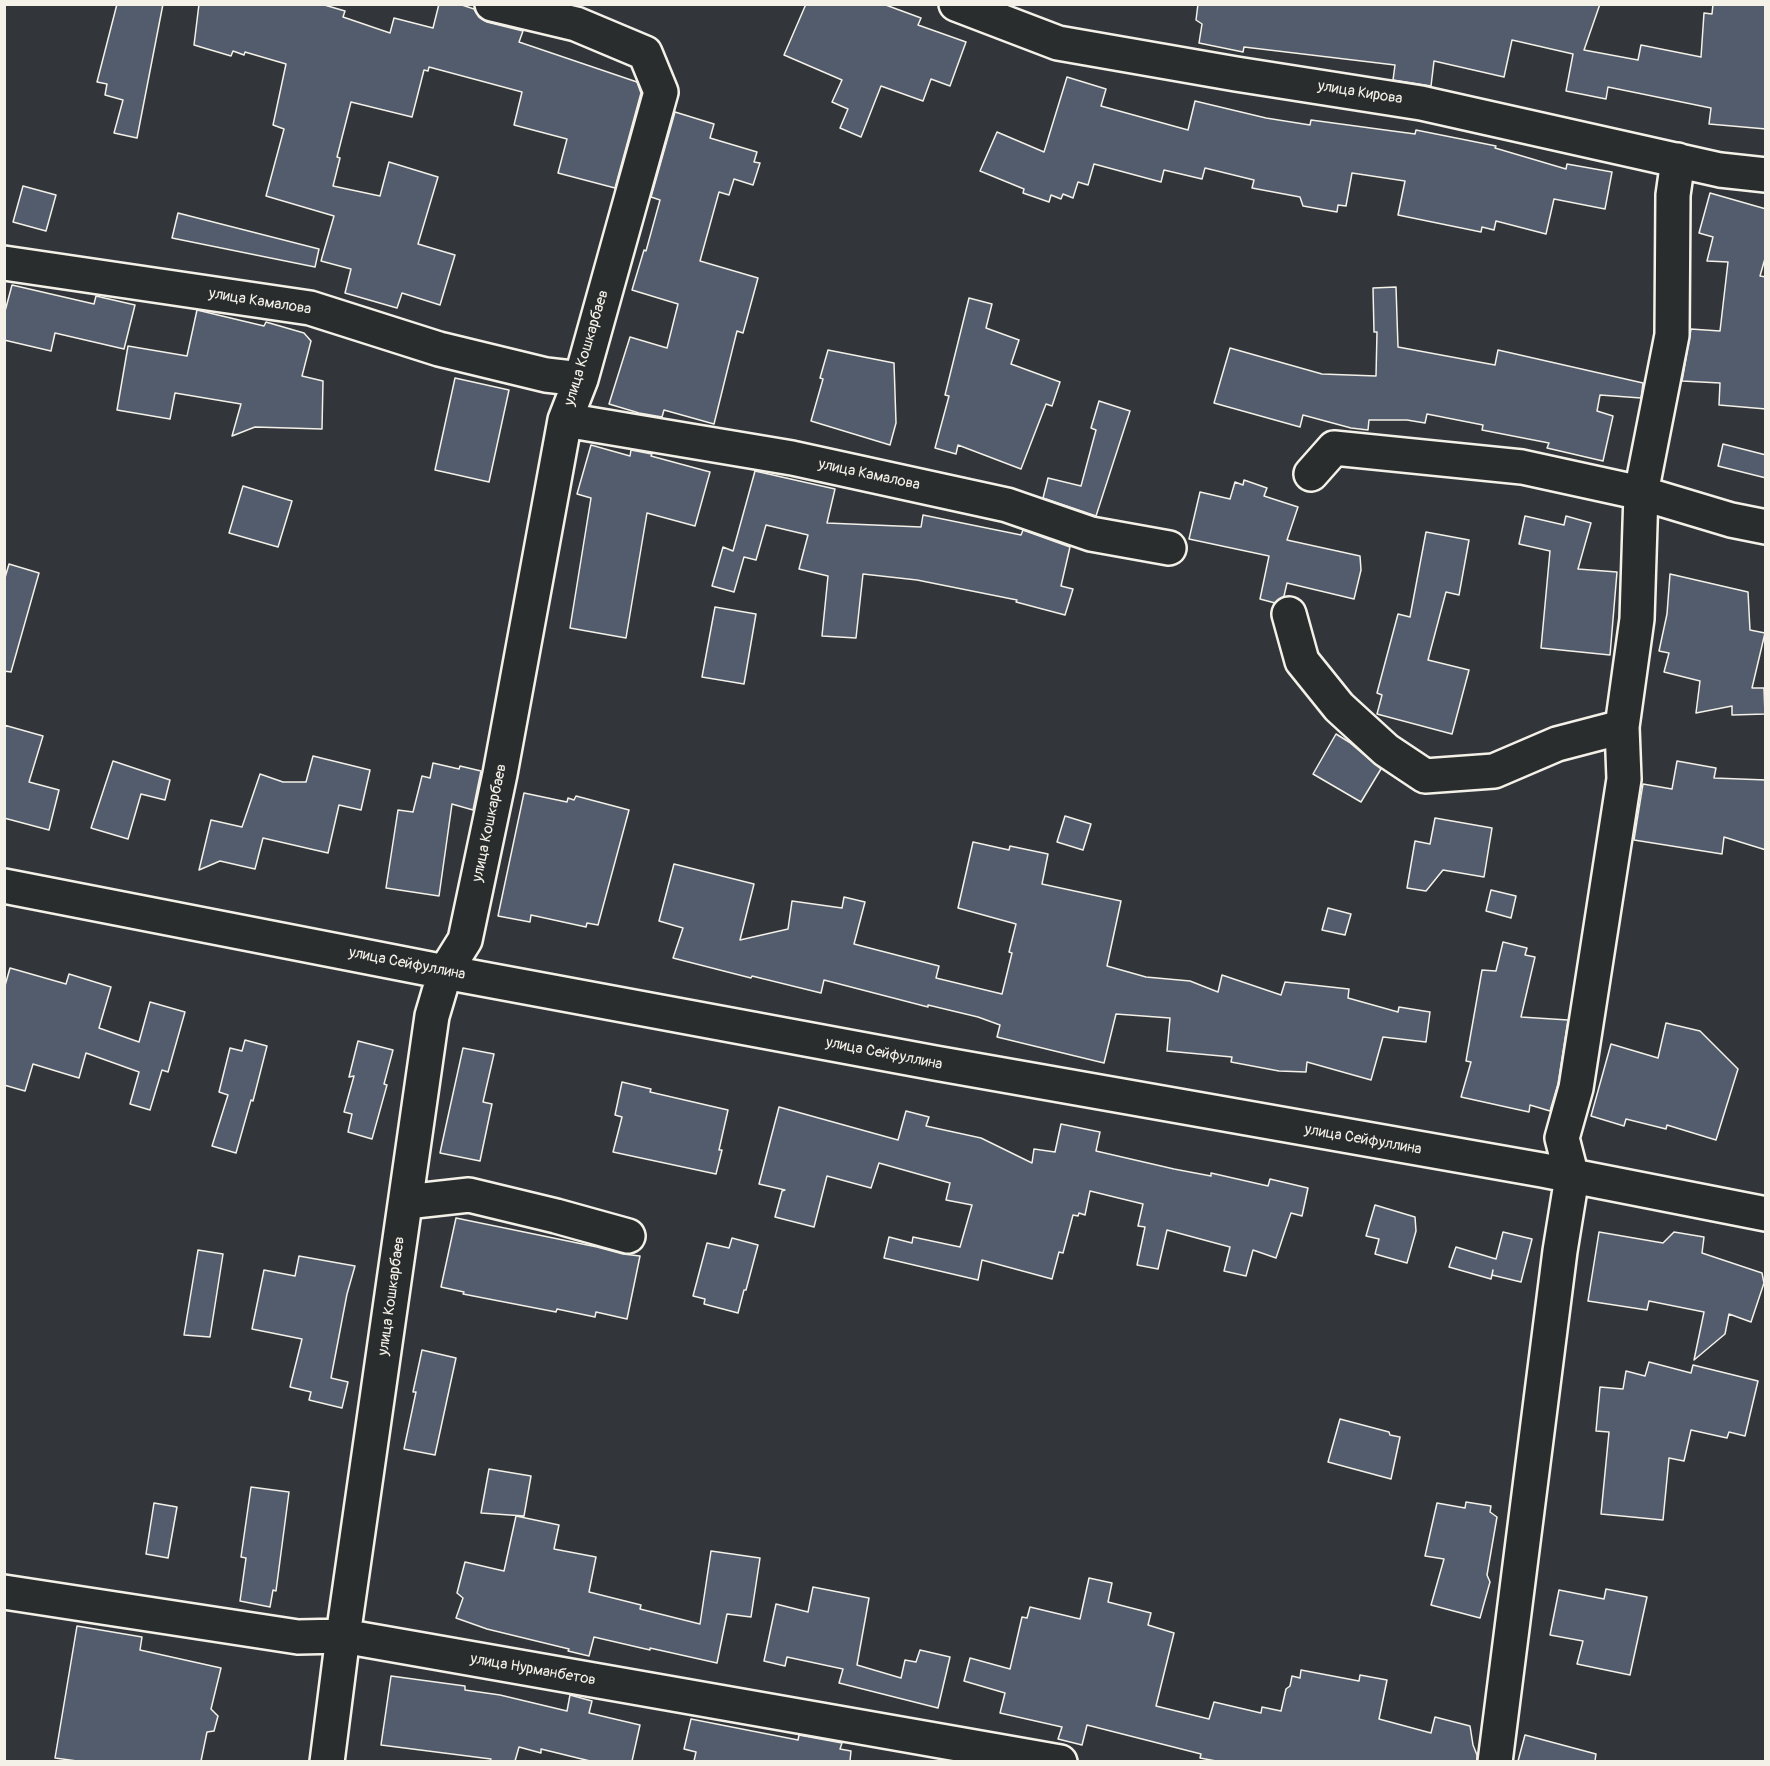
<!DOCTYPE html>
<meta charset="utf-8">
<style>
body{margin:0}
#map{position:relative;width:1770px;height:1766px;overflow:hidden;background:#32363b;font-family:Pangolin,sans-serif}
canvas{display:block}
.frame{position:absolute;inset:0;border:6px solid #f4f1e8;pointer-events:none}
</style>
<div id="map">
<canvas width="1770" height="1766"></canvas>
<div class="frame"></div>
</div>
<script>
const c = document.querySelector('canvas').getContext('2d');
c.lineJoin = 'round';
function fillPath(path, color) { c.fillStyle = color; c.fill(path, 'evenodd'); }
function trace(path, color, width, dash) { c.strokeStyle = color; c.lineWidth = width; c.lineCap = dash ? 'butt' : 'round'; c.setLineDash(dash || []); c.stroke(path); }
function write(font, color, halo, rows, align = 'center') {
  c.font = font + ' Pangolin,sans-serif'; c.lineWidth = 4.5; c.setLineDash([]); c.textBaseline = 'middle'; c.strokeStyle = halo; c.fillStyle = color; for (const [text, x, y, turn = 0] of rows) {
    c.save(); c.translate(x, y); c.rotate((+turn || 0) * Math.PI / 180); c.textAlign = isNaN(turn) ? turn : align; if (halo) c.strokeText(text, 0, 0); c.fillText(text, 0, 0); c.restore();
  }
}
const building = new Path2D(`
 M117,4h46l-26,134 -23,-5 9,-33 -18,-5 2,-11 -10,-2z
 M199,4h122l24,7 -2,6 47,16 4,-15 39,10 6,-24h20l15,5 5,8 8,5 36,9 -4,11 118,40 4,11 -26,95 -57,-15 9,-34 -53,-14 8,-33 -93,-25 -1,4 -4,-1 -12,47 -61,-15 -14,55 3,1 -7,28 47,10 9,-34 49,15 -20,67 37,11 -15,50 -38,-12 -5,15 -52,-15 6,-24 -30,-8 13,-45 -68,-20 18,-67 -11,-4 13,-61 -41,-12 -1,3 -11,-4 -2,5 -37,-11z
 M806,4h77l38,14 -3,7 48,17 -16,44 -19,-7 -8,22 -42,-15 -20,51 -21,-9 8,-19 -16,-7 10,-22 -58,-25z
 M1198,4h402l-16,46 54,10 3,-15 60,12 3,-44 8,1 1,-10h53v125l-57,-5 2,-16 -103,-21 -2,12 -40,-8 7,-37 -61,-14 -8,37 -70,-16 -3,25 -38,-6 2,-15 -151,-18 -1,5 -44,-9 3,-19 -6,-4z
 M1067,77l39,12 -5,17 87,24 7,-29 71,17 44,7 1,-5 104,14 1,-4 80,16 -1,2 71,21 1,-5 45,8 -7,37 -51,-10 -8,35 -50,-13 -2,9 -12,-3 -1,5 -83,-17 7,-34 -53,-8 -6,33 -8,-1 -1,7 -34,-6 -3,-9 -48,-9 2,-8 -49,-12 -3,11 -38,-9 -3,12 -67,-18 -6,21 -10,-3 -5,16 -10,-4 -2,5 -10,-4 -2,7 -26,-9 1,-4 -44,-18 17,-39 47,20z
 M675,112l39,12 -4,14 47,14 -3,10 6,1 -7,22 -19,-6 -5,16 -10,-3 -19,69 58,17 -15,55 -6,-2 -23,93 -50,-14 -2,7 -23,-4 -30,-9 21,-67 37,11 11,-44 -46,-14 12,-40 2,1 14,-51 -9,-3z
 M23,186l33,9 -10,36 -33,-9z
 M1710,193l56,16v46l-6,21 6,1v132l-47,-4 1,-22 -38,-2 9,-52 29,2 8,-69 -21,-1 6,-24 -14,-4z
 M178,213l141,36 -4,18 -143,-29z
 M12,285l82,19 2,-8 39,9 -11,44 -69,-16 -4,18 -47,-11v-25z
 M1396,287l2,60 97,18 3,-15 145,33 -2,15 -41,-3 -3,16 16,5 -10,45 -56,-13 2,-5 -67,-13 1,-5 -56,-11 -2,9 -18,-3h-38l-1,10 -17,-2 -48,-13 -3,12 -86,-24 16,-55 92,26 54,2 1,-44h-3l-1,-44z
 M969,298l23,6 -6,24 33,12 -8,24 49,18 -8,24 -6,-2 -25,65 -63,-24 -2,9 -21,-6 14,-52 -4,-1z
 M197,310l67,16 2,-4 38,11 7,8 -9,35 21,5 -1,48 -67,-2 -23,9 9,-32 -66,-11 -5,26 -53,-9 11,-64 59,10z
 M828,350l66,13 2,60 -6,22 -79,-24 12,-42 -3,-1z
 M455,378l54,12 -20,92 -54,-12z
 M1099,401l31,10 -34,105 -53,-18 5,-20 33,8 15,-56 -5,-2z
 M1723,444l43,11v23l-48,-12z
 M591,445l39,11 1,-6 21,4 -1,2 59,16 -15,54 -48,-13 -21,125 -56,-10 21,-130 -14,-4z
 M755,471l80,18 -8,34 94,4 2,-12 98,20 2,-5 47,17 -9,39 12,3 -8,26 -49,-13 1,-2 -100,-20 -54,-6 -7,64 -34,-2 6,-60 -29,-7 9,-34 -42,-10 -10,35 -12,-3 -10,35 -22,-6 11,-39 10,4z
 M1244,480l23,8 -3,8 34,11 -11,33 73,16 1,14 -7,29 -67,-16 -3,13 -9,7 -15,-4 9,-43 -80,-17 11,-47 30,7 5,-17 8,3z
 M243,486l49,15 -14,46 -49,-14z
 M1525,516l39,9 2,-9 25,7 -13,46 39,3 -7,83 -69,-7 9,-97 -31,-7z
 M1426,532l43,8 -10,55 -13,-3 -18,68 41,10 -17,64 -75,-20 5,-19 -5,-2 21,-79 12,3z
 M9,564l30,9 -28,99 -7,-1v-90z
 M1670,574l78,18 2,38 15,3 -13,55h12l1,26 -33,1v-9l-36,7 4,-32 -36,-9 5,-19 -10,-2 8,-37z
 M715,607l41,7 -12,70 -42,-7z
 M4,725l39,11 -14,46 30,8 -10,40 -45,-12z
 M1336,734l13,8 32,27 -20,33 -48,-28z
 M313,756l57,14 -9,40 -22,-5 -11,48 -65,-15 -8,31 -35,-8 -21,9 12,-50 31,7 18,-53 23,8h23z
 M113,761l57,19 -5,20 -24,-6 -13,45 -37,-11z
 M1677,761l39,7 -2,10 52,2v70l-42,-13 -2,17 -88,-14 9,-56 29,5z
 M433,763l26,6 1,-3 21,5 -8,39 -21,-6 -13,92 -53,-8 12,-78 15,2 9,-36 8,2z
 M524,793l43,9 1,-4 6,2 2,-4 53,14 -31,115 -11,-2 -1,4 -55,-12 -1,7 -32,-6z
 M1065,816l26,8 -8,26 -26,-8z
 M1435,818l57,10 -8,49 -41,-7 -17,21 -19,-3 8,-47 15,3z
 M973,842l36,8 1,-4 38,8 -6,30 79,17 -14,65 39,11 44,4 28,11 4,-17 59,20 4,-13 64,7 -1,9 50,14 1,-5 31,5 -4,30 -43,-5 -12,43 -64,-18 -1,10 -27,-1 -48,-9 1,-5 -65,-6 3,-33 -54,-4 -12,49 -107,-26 3,-12 -22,-8 -50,-12v2l-104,-27 -3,13 -69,-17 -1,2 -78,-20 10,-30 -24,-7 15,-57 80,20 -14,56 48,-11 4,-28 50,7 2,-11 21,5 -11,42 85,22 -3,12 66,16 10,-41 -3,-1 7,-28 -58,-16z
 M1491,890l25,6 -5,22 -25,-7z
 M1328,908l23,6 -6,21 -23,-5z
 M1503,942l24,6 -2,7 10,2 -14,60 47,3 -10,64 -8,27 -20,-6 -1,7 -68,-15 10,-35 -5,-1 16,-91 14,1z
 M10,968l56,16 3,-10 42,13 -12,41 40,14 11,-40 35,10 -17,60 -6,-2 -12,40 -20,-6 9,-32 -53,-19 -7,25 -46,-14 -8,27 -21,-6v-96z
 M1666,1023l34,8 38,38 -22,71 -49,-15 -1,4 -40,-10 -2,7 -33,-10 20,-72 47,14z
 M245,1040l22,6 -14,55 -2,-1 -15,53 -24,-7 16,-51 -9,-3 11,-44 12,3z
 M358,1041l35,9 -9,34 3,1 -15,54 -24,-7 4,-18 -8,-2 10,-36 -5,1z
 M463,1048l31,6 -11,48 9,2 -12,57 -40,-8z
 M622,1082l29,7 -1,3 78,18 -9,40h3l-6,24 -103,-22 9,-35 -7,-2z
 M779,1107l119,33 8,-29 23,6 -3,9 55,12 51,25 2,-14 21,3 6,-28 39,8 -4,19 78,18 37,7v-3l57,13 2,-7 38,9 -6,28 -11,-3 -15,45 -23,-8 -7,26 -22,-5 6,-24 -63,-17 -9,39 -21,-4 8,-38 -7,-1 5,-22 -53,-13 -5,24 -6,-2 -1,3 -5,-1 -10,38 -4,-1 -7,27 -70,-19 -4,20 -94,-22 5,-21 23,6 1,-6 47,10 12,-42 -26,-5 4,-17 -71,-20 -8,25 -44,-12 -13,51 -39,-10 7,-26 3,-1 -26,-6z
 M1375,1205l40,12 1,14 -9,32 -32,-9 4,-15 -13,-3z
 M456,1218l141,29 26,7 17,2 -13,63 -31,-7 -1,5 -38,-8 -1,3 -93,-18 1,-2 -23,-5z
 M1503,1232l29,7 -11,43 -29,-7 1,-5 -2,9 -42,-12 7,-20 40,12z
 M1599,1232l64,11 11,-11 30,5 -2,16 60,20 2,10 -13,39 -22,-8 -4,20 -31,26 10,-48 -55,-11 -2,9 -59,-9z
 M732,1238l26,7 -12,45h-2l-6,23 -34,-9 1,-5 -12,-3 14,-53 22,5z
 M198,1250l25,4 -13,83 -26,-2z
 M299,1256l56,10 -8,28 -16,84 17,4 -6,26 -33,-8 2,-8 -21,-5 12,-48 -50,-10 12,-59 31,6z
 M422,1350l34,8 -21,97 -31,-6 12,-57h-3z
 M1649,1362l42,11 2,-8 65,16 -13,55 -16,-4 -2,6 -36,-8 -7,31 -15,-3 -6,62 -62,-6 8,-82 -13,-1 4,-44 23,2 3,-18 19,5z
 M1340,1419l49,13 1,3 10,2 -9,42 -63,-17z
 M489,1469l42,7 -7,40 -43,-3z
 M251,1487l38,5 -13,99 -3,-1 -3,17 -30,-6 6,-43 -5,-1z
 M1466,1502l25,4 -1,6 7,5 -10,58 3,7 -10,36 -49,-13 13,-46 -19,-3 12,-53 28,5z
 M154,1503l23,4 -9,51 -22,-4z
 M516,1516l43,9 -5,24 42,8 -7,35 52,13 -1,4 60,15 11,-73 49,7 -9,59 -24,-3 -10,49 -67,-15v2l-56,-13 -5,19 -21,-5 1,-2 -82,-20 -31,-11 7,-20 -6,-5 8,-31 39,9z
 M1089,1578l23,5 -4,19 43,11 -3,12 26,8 -18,73 53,13 5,-17 47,11 1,-6 19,4 5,-22 4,-3 2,-10 8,2 1,-8 58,11 1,-6 27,5 -8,39 52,14 4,-16 35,9 3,19 4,10v6h-261l-16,-3 1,-4 -114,-29 -5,20 -24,-6 4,-12 -62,-14 5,-20 -41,-12 6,-23 40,11 12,-52 5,1 3,-11 50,12z
 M813,1587l56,11 -12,67 44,13 4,-18 11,2 4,-12 30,7 -12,51 -99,-25 4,-14 -56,-12 -2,9 -21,-5 12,-57 32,8z
 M1606,1589l41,8 -17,78 -53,-11 6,-23 -33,-6 9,-45 45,9z
 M77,1626l65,11 -2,13 81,18 -10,41 7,7 -4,15 -7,1 -6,29h-124l-22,-3z
 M391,1676l74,10v4l35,5 67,16 3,-16 22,6 -3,12 51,12 -8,36h-42l-49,-12v4l-22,-6 -4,14h-25l1,-2 -110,-14z
 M691,1719l107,21 1,-5 43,8 -2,6 11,2 -1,10h-156l2,-9 -12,-3z
 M1525,1735l71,19 -1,7h-77z`);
const minor = new Path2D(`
 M956,4l102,39 178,31 185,29 299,67 46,5
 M4,263l306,45 129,41 107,26 35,4
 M565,420l227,38 215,47 84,29 78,14
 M1311,474l23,-26 188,19 119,26 90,27 35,7
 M1289,614l13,47 37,46 47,43 39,26 69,-5 63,-27 65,-17
 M4,886l441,86 490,91 607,107 224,44
 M406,1202l63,-7 87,21 72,20
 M4,1592l294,45 45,-1 717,126
 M327,1762l16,-126 89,-620 13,-44 20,-32 35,-166 65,-354 16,-41 80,-287 -16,-39 -69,-29 -84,-20
 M1495,1762l65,-511 12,-74 -10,-39 14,-50 48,-309 -2,-52 15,-108 4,-126 31,-158 1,-140 5,-35`);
const streetNames = [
 ["улица Кирова",1360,93,9],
 ["улица Камалова",260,302,9],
 ["улица Кошкарбаев",587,348,-73],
 ["улица Камалова",869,475,12],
 ["улица Кошкарбаев",490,823,-78],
 ["улица Сейфуллина",407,964,11],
 ["улица Сейфуллина",884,1054,11],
 ["улица Сейфуллина",1363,1140,10],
 ["улица Кошкарбаев",392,1296,-82],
 ["улица Нурманбетов",533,1670,10]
];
fillPath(building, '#535c6d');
trace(building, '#f4f1e8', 1.5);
trace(minor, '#f4f1e8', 38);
trace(minor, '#2a2d2e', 33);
write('15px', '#f4f1e8', '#2a2d2e', streetNames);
</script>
